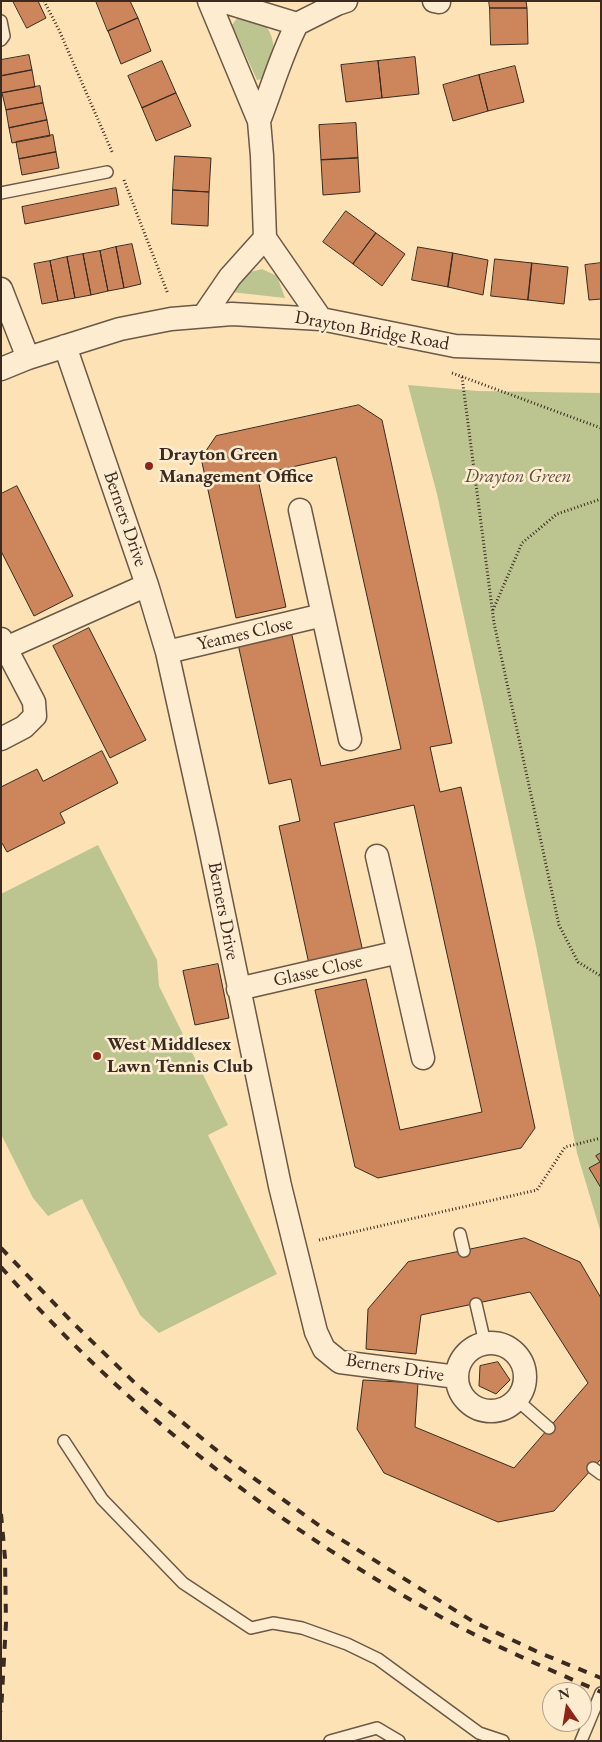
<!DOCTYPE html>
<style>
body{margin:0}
#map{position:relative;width:602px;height:1742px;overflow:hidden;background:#fde2b6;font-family:"EB Garamond",serif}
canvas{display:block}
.frame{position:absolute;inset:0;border:2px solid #3a2a20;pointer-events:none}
.north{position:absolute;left:542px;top:1682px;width:50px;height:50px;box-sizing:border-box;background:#feecd0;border:1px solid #b09e8a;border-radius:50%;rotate:347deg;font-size:14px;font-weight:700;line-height:20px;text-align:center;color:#3a2a20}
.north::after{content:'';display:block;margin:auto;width:18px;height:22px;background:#8f2418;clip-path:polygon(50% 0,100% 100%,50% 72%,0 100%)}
</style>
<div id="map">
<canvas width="602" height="1742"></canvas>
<div class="frame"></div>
<div class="north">N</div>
</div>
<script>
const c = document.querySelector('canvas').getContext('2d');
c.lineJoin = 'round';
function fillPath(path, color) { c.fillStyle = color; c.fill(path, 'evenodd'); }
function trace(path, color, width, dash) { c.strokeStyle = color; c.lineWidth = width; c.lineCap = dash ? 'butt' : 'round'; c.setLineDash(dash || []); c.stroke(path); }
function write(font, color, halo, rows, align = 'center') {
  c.font = font + ' "EB Garamond",serif'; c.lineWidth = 5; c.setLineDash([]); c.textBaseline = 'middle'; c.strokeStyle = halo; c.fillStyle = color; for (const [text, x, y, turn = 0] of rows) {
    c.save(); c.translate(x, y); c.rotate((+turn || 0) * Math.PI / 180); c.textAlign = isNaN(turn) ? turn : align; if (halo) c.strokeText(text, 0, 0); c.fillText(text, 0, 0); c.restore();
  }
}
const green = new Path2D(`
 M238,17c6,1 15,0 20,3 20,11 16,37 15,56l-16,4 -25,-55z
 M262,269l15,7 8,22 -54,-6 16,-19z
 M408,385l70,6 123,2 -1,837 -23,-77 -41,-207 -99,-452z
 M98,845l59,115 2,26 69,139 -20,10 69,139 -118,59 -19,-18 -58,-116 -34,17 -15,-18 -32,-64v-240z`);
const building = new Path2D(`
 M13,1h25l8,17 -19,10z
 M96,1h34l8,17 -30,13z
 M489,1h37l1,7h-37z
 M490,8h37l1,36 -37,1z
 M138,18l13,33 -30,13 -13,-33z
 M29,55l3,15 -31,6v-16z
 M415,57l4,37 -37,4 -4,-37z
 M162,61l14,32 -34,15 -14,-32z
 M378,61l4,37 -36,4 -5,-37z
 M515,66l9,36 -36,9 -9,-36z
 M32,70l3,17 -34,6v-17z
 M479,75l9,36 -35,10 -10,-36z
 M40,86l3,17 -37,7 -4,-17z
 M176,93l15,33 -35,15 -14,-33z
 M43,103l4,17 -38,8 -3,-18z
 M47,120l3,16 -38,7 -3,-15z
 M356,123l2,35 -37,2 -2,-35z
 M53,135l3,17 -37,7 -3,-17z
 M56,152l3,16 -37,7 -3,-16z
 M175,156l36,2 -2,34 -36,-2z
 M358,158l2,34 -37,3 -2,-35z
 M116,188l3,17 -94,19 -3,-17z
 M173,190l36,2 -1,34 -36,-2z
 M346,211l30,22 -23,31 -30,-22z
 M376,233l29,21 -23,32 -29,-22z
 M132,244l9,40 -17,4 -8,-41z
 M116,247l8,41 -16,3 -8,-40z
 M418,247l35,6 -5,34 -36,-7z
 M100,251l8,40 -17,4 -8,-41z
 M453,253l35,7 -5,35 -35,-8z
 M83,254l8,41 -16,3 -8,-41z
 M67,257l8,41 -17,3 -8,-40z
 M495,259l37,4 -4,37 -37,-4z
 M50,261l8,40 -16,3 -8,-40z
 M532,263l36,4 -4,37 -36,-4z
 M601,263v36l-12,1 -4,-35z
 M359,405l23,15 70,323 -22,4 10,45 21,-5 74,341 -14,20 -143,30 -23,-11 -40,-177 51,-11 34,151 82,-18 -68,-307 -80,18 29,129 -54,12 -30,-138 21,-5 -9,-42 -22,5 -31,-140 53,-13 30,135 80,-17 -65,-292 -79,18 29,132 -50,11 -35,-160 15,-22z
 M17,486l56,110 -39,20 -33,-65v-57z
 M89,628l57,112 -36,18 -57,-112z
 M102,751l16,32 -58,30 5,10 -58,29 -5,-9 -1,1v-57l36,-18 6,12z
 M218,964l11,54 -34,7 -12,-54z
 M601,1153v35l-12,-20 11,-6 -4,-6z
 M525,1238l55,24 21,36v161l-47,52 -56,11 -114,-49 -27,-44 6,-49 55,3 -3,44 99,41 74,-85 -58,-91 -109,23 -5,39 -50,-5 2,-40 40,-47z
 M498,1362l12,18 -14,14 -17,-8 1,-20z`);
const path = new Path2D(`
 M44,1l15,29 54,124
 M124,180l44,114
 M452,373l149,55
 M462,377l32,246 65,302 19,37 23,14
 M493,610l29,-67 35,-29 44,-15
 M319,1240l218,-50 28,-43 36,-9`);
const service = new Path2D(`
 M1,21l3,15 -3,4
 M1,193l106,-21
 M460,1234l4,17
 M476,1304l9,39
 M517,1400l32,28
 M64,1441l38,58 81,84 68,45 22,-5 29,5 45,16 31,15 101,74 24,8
 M593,1468l8,6
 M330,1741l47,-13 22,13
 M581,1741l20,-48`);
const minor = new Path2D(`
 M222,1l75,23 40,-20 9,-3
 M434,1l5,1
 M259,121c13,-33 22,-66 38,-97
 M265,238l56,81
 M1,289l27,69
 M204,315l26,-38 35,-39 -3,-82 -3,-35 -50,-120
 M65,346l82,239 20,67 40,181 73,353 36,146 8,17 16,13 117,15
 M1,369l27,-11 92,-29 51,-10 61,-5 89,5 134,27 146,5
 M300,510l50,229
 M1,639l33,63 1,14 -11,11 -23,12
 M6,648l141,-63
 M167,652l156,-37
 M377,856l46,202
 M238,989l161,-37
 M457 1377a34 34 0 1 1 68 0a34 34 0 1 1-68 0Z`);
const rail = new Path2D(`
 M1,1248l71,74 65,63 89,73 95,69 153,95 66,31 61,25
 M1,1267c125,143 277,260 442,351 51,28 105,51 158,74
 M1,1514l4,44 1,65 -5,89`);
const markers = [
 [149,466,5,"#8f2418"],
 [97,1056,5,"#8f2418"]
];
const streetNames = [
 ["Drayton Bridge Road",372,331,10],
 ["Berners Drive",125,519,71],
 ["Yeames Close",245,634,-13],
 ["Berners Drive",223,911,79],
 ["Glasse Close",318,971,-13],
 ["Berners Drive",395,1368,9]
];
const poiNames = [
 ["Drayton Green",159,455],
 ["Management Office",159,477],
 ["West Middlesex",107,1045],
 ["Lawn Tennis Club",107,1067]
];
const parkNames = [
 ["Drayton Green",518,477]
];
fillPath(green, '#bcc490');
fillPath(building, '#cd855b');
trace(building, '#3a2a20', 1);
trace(service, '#6b5846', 14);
trace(minor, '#6b5846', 25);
trace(path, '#3a2a20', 3, [1, 2.5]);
trace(service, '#feecd0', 11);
trace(minor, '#feecd0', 22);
trace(rail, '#3a2a20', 4, [9, 9]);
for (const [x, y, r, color] of markers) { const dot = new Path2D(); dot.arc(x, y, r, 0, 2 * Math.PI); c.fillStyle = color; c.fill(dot); trace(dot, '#feecd0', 2); }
write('19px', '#3a2a20', '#feecd0', streetNames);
write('bold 19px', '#3a2a20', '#feecd0', poiNames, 'left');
write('italic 19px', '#5a503c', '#feecd0', parkNames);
</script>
